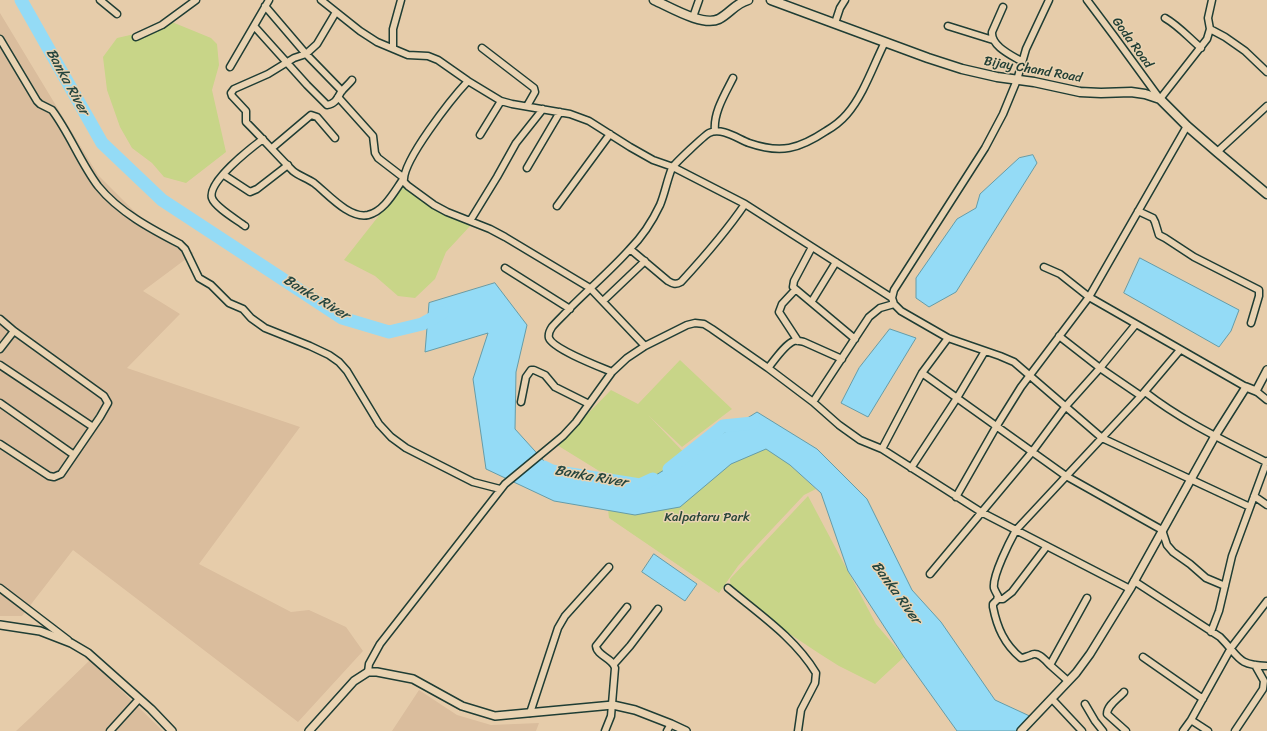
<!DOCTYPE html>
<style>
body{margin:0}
canvas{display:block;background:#e6ccaa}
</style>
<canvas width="1267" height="731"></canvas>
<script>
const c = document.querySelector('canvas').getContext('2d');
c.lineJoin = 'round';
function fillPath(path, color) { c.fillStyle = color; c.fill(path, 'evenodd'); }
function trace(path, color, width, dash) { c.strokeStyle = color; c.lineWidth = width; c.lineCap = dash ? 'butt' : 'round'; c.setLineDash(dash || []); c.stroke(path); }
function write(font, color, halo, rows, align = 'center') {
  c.font = font + ' Sriracha,sans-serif'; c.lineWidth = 3; c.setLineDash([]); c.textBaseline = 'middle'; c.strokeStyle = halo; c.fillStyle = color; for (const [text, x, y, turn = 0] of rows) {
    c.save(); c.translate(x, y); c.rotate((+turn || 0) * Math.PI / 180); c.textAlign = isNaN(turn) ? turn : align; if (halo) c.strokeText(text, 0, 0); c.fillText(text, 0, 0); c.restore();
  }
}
const built = new Path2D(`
 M0,13l98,162 61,61 35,17 -51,38 37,23 -53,54 173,59 -101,137 92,48 18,-2 37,17 17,24 -65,71 -225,-172 -51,66h-22z
 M90,660l73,71h-147l14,-13z
 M419,690l38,25 34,10 48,-2 -3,8h-144z`);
const green = new Path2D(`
 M172,22l39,16 6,6 2,21 -7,25 14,62 -40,31 -22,-6 -12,-14 -20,-15 -12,-21 -13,-37 -4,-33 14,-19 22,-5z
 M403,185l68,40 -25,27 -11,27 -20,19 -17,-2 -23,-20 -31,-16z
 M680,360l52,49 -50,38 -34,-32 48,50 61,-24 20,12 39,36 -12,6 -46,49 -20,22 -19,27 -110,-75 -5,-44 -47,-29 54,-55 27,14z
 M808,496l68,128 28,33 -29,27 -36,-18 -19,-12 -89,-59 -1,-16z`);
const water = new Path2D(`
 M1033,155l4,8 -81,129 -27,15 -13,-9v-20l41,-59 19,-11 4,-14 39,-36z
 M1140,258l99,52 -8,21 -12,16 -95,-54z
 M495,283l32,42 -11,47 -1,57 38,42 87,14 117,-73 60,37 50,50 45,91 29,32 54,78 39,18 -10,13h-67l-53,-74 -56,-86 -27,-78 -31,-28 -24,-16 -35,15 -51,43 -45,8 -81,-14 -68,-32 -13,-90 15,-46 -63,19 4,-49z
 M890,329l26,9 -48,79 -27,-14 18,-35z
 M654,554l43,30 -12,17 -43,-29z`);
const river = new Path2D(`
 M21,0l81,143 60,57 180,118 47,14 33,-8 20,-11
 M544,467l8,4 88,14 13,-6
 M669,469l54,-43 30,-3`);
const minor = new Path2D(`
 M100,0l17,14
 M321,0l39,31 17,11 31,13 20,1 10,4 30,21 33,20 11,3 58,10 19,7 41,26 23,13 20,7 72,37 147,94
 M1049,0l-23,49 -9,31 -14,34 -18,34 -91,142 -2,8 2,6 7,7 47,27 52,18 14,6 88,76 148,69
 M1087,0l27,36 46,63 47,-60 3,-10 -2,-11 4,-18
 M265,6l41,48 36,37
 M1003,7l-11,25c-1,14 19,23 29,29
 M336,12l-19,32 -11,10 -12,4 -26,16 -34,15 -3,4 1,3 14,15v11c16,16 31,33 47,49 6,5 14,7 21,12 14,11 35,36 54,32 17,-4 27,-25 36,-37l-26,-20 -3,-5 -2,-17 -35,-39
 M693,17l6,-17
 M1165,18c14,8 24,20 36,30
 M835,23l5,-15 5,-8
 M254,26l53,59 20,20c8,-1 10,-6 14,-13 3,-4 8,-8 11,-12
 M948,26l45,14
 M1210,29l15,8 20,14 22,21
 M136,37l26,-12 34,-25
 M0,39l37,62 3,3 12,6c18,24 28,52 46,76 21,26 53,43 82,58l5,5 14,29 12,7 18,18 14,6 8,9 14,10 45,18 19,9 10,7 8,9 32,53 12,13 15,11 67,34 27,7
 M393,48v-19l8,-29
 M482,48l52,40 1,4 -8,14
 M230,67l39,-67
 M468,81c-15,16 -67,81 -64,101l4,4 26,19 13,7 43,17 15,8 85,51 55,58
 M715,131c-2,-18 10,-37 18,-53
 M480,135l21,-34
 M272,148l39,-33 6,2 18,21
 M1217,152l50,-46
 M527,168l33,-56
 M224,175l26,17 7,-3 31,-24
 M557,206l53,-72
 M1138,211l15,7 2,4 4,13 6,3 29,19 65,33v6l-8,27
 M470,221l27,-44 19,-34 27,-34
 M245,226c-8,-6 -30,-19 -33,-28 -5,-16 39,-50 51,-59
 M812,247l-18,34 -1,6 62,52
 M630,249l38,32c5,3 8,4 13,1 23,-25 45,-50 64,-78
 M1044,267l16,7 29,23 157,90
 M505,268l65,41
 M795,290l-13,14 -3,8 19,29
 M603,301l42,-40
 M812,301l24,-39
 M0,319l14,12 90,65 4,7 -8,14 -39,57 -7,3 -5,-1 -49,-32
 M1059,336l41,32 41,28
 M0,349l14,-18
 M0,365l93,62
 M768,368c6,-7 17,-24 26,-27 3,-1 6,0 10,1l38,17
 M612,372c-12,-5 -59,-23 -63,-34 -1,-4 1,-8 3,-11 6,-7 13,-13 19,-20 19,-19 40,-37 58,-57 13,-13 23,-28 31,-45 5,-12 7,-25 12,-37 3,-5 32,-32 37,-35 13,-6 29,6 40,10 32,11 50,6 77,-12 7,-4 15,-10 21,-17 17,-20 26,-48 38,-72
 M922,373l144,103 96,54 5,15 6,7 17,12 16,14 19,8
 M1256,391l11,9
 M1145,392c37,29 80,49 121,70
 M521,402l5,-25 5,-7h3l11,5 10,12 34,17
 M813,402l56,-85 11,-9 14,-4
 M0,403l74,52
 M882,449l40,-76 26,-35
 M911,468l46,-70 28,-47
 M1254,496l13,9
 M956,497l40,-70 25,-40 68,-90 98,-171
 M930,574l102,-122 34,-46 34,-38 36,-44
 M1134,581l86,56c20,20 16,28 47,29
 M0,588l68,52
 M728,588c31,26 67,50 88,85l-1,10 -14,27 -3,21
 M998,599h5l9,-7 35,-46
 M1211,632l8,-21 13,-55 35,-95
 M1143,657l60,42
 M614,664l16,-18 28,-37
 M1050,665c-5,-5 -12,-14 -19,-10 -4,1 -6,3 -10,3 -17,-14 -24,-31 -28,-51v-3l4,-4 1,-4c-1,-2 -3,-5 -4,-8 -2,-12 16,-47 22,-58l125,-134 39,-46
 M368,672l1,-8 11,-20 125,-160 58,-48 13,-14 36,-50 15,-14 18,-12 42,-21 8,-2 9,1 8,5 56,39 45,34 26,23 21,15 22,9 99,63 149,77
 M1068,681l-18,-16 37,-67
 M1124,692c-5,6 -17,13 -17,22l19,17
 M1052,699l30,32
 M1085,704l10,17 8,10
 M530,713l28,-85 7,-12 44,-49
 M1191,720l17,11
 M110,731l29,-32
 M605,731l6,-15 4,-48c-2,-10 -18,-12 -19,-22l31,-39
 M667,731l4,-7
 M1183,731l8,-11 40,-72 36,-47
 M1235,731l28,-42 1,-8 -9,-16`);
const tertiary = new Path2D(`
 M0,625l40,6 31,12 17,10 63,56 21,22
 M309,731l45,-50 14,-9h9l36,7 49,27 33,10 118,-11 22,5 36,14 15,7
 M1021,731l55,-58 14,-19 40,-65 85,-153 31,-49 10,4 11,-21`);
const secondary = new Path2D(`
 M654,0c16,7 49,27 65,19 11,-6 17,-16 29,-19
 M771,0l157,58 34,11 35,8 37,5 46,10 21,1 30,-1 14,2 15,5 27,27 30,26 50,42`);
const streetNames = [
 ["Goda Road",1132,43,54],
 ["Bijay Chand Road",1033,70,10]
];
const parkNames = [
 ["Kalpataru Park",707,518]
];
const waterNames = [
 ["Banka River",67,82,61],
 ["Banka River",316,298,31],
 ["Banka River",591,477,10],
 ["Banka River",896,593,54]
];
fillPath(built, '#dabd9d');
fillPath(green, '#c8d588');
fillPath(water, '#94dbf6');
trace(water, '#659ca8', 1);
trace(river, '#94dbf6', 13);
trace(minor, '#1f3d34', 9);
trace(tertiary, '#1f3d34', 10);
trace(secondary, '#1f3d34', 11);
trace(minor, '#e9d3b2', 6);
trace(tertiary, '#e9d3b2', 7);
trace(secondary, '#e9d3b2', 8);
write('13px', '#1f3d34', '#e9d3b2', streetNames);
write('13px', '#274538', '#e9d3b2', parkNames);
write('italic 14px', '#25453e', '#e9d3b2', waterNames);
</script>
